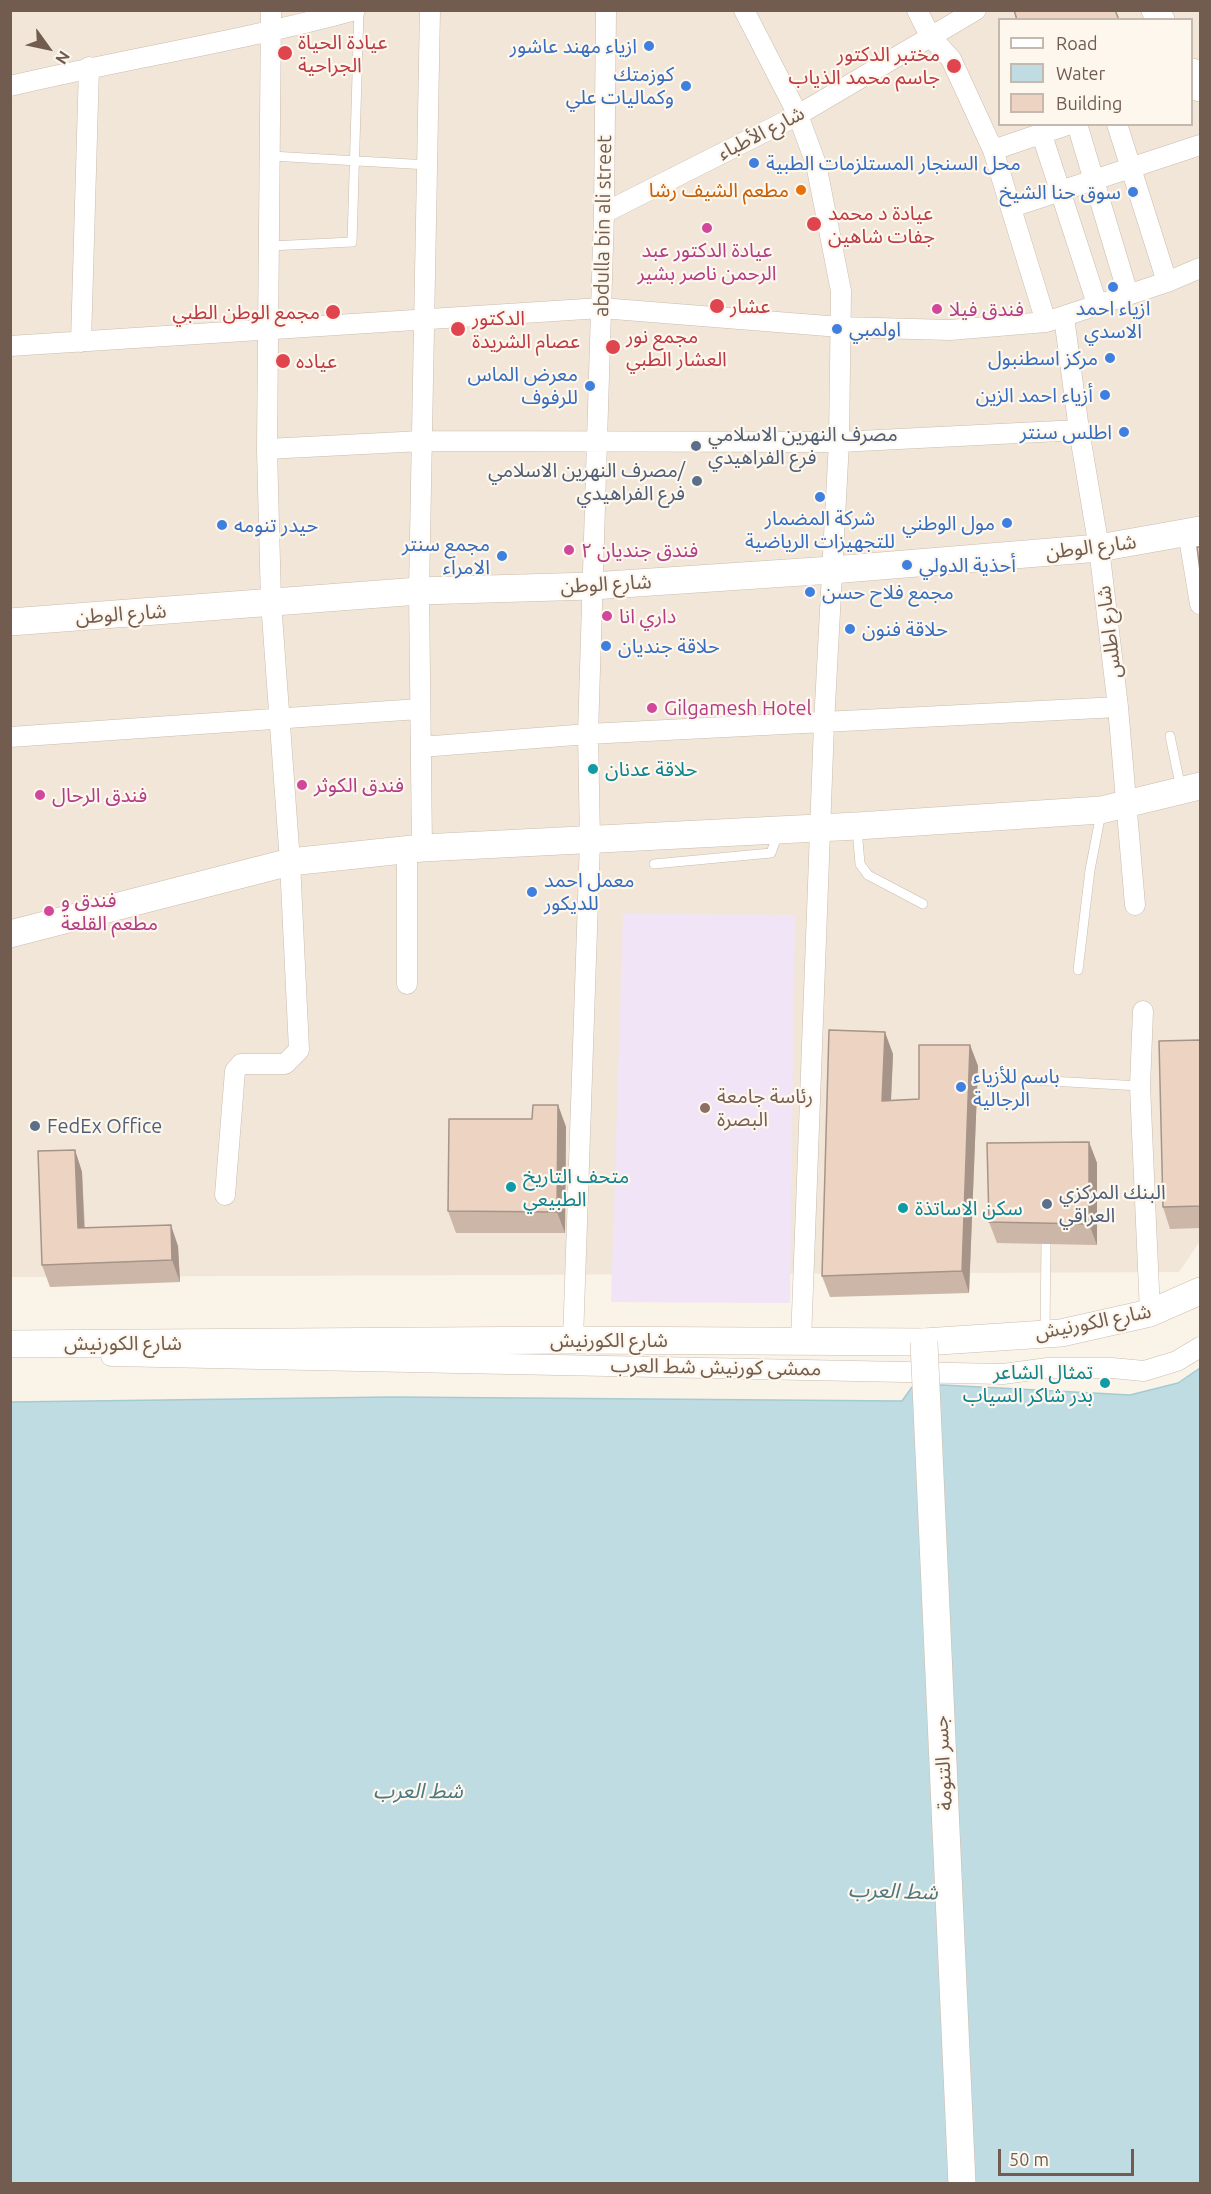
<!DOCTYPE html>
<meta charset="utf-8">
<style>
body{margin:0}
#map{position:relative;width:1211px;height:2194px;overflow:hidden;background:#faf3e8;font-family:Ubuntu,sans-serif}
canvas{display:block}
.frame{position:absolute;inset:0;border:12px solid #715c4f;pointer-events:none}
.legend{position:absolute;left:998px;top:18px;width:195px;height:108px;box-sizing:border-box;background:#fdf7ee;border:2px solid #c5b9ae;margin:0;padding:8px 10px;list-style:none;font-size:18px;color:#715c4f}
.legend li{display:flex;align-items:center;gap:12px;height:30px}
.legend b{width:30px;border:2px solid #c5b9ae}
.north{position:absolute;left:18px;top:18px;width:60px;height:60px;-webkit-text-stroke:4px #fdf7ee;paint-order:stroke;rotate:123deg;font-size:16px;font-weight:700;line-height:24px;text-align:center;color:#715c4f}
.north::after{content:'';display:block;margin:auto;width:21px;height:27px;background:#715c4f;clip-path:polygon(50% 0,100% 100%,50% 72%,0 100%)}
.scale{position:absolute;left:998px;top:2149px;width:136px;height:27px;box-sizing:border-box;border:3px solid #715c4f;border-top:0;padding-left:8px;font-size:18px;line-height:21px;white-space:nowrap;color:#715c4f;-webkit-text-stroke:4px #fdf7ee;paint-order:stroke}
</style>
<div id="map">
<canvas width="1211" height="2194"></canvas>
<div class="frame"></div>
<ul class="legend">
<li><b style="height:8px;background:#fff"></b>Road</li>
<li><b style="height:16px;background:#bedce2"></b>Water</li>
<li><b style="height:16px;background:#edd4c2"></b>Building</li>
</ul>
<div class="north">N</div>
<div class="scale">50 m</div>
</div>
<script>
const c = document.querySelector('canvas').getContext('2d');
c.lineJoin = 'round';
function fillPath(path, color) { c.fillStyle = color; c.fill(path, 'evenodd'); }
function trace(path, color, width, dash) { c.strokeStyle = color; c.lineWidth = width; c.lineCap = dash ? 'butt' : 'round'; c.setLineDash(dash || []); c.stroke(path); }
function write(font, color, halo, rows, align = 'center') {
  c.font = font + ' Ubuntu,"Noto Sans Arabic",sans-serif'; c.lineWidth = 4.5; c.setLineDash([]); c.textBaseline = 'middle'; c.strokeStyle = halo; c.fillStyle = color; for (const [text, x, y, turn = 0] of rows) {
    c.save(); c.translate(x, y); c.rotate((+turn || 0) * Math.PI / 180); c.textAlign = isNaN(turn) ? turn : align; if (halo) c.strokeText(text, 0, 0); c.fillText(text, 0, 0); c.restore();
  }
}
const residential = new Path2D(`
 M10,11h1190v1230l-21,31 -1168,5zM1000,20h192v104h-192z`);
const education = new Path2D(`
 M623,914l172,1 -5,388 -179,-1z`);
const water = new Path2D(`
 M1200,1368v815l-1189,1v-782l381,-5 510,4 10,-14 31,-2 187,10 48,-12z`);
const lane = new Path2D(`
 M271,156l157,9
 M270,246l82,-4 7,-232
 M1170,736l11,53
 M857,829l3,35 8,11 55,29
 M654,864l117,-11 7,-20
 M1078,970l12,-100 11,-57
 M1032,1080l108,6
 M1045,1332l1,-88`);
const street = new Path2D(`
 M744,10l54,105 18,49 25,127 -2,151 -15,282 -23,617
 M917,10l13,26 21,23 42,91 53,172
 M10,86c115,-27 231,-45 345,-76
 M1077,124l51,170
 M1117,124l50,158
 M1042,135l55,169
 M993,150l77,-26
 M1012,207l188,-62
 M604,213l194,-98 178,-105
 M1064,317l15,113 20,118 19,159 17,198
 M81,342l8,-275
 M10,346l591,-38 239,19 110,3 96,-8 121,-40 33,-14
 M267,449l155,-8 417,1 240,-12
 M1188,532l12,72
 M10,737l409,-28
 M421,747l167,-13 530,-27
 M422,848l-3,-257 11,-581
 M407,849v135
 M1143,1011l-3,75 10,227
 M225,1195l10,-124 6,-7h44l14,-14 -9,-188 -19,-260 -4,-153 4,-439
 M573,1340l17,-499 -2,-107 16,-521 2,-203
 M111,1356l892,18 45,-6h64l32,3 33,-10 23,-14`);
const secondary = new Path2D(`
 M1155,10l6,10
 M1192,72l8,16
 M10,622l409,-31 173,-5 240,-16 267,-22 101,-18
 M10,934l280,-72 132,-14 435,-22 244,-16 99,-24
 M10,1344l563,-4 351,2 137,-9 89,-20 50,-22`);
const secondaryBridge = new Path2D(`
 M924,1342l38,842`);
const wall = new Path2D(`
 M1200,1040v188l-30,1 -7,-22z
 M970,1045l8,21 -9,227 -139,4 -8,-21 71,-222 -2,46 28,-1z
 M558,1105l8,22 -1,106h-109l-8,-22z
 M1089,1142l8,21v82l-100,-2 -8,-21z
 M75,1150l7,22 3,56 93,18 2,36 -130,5 -8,-22z`);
const shadedWall = new Path2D(`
 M885,1032l8,22 -3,68 -8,-21z
 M970,1045l8,21 -9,227 -7,-22z
 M558,1105l8,22 -1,106 -8,-21z
 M1089,1142l8,21v82l-8,-21z
 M75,1150l7,22 3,78 -7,-22z
 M171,1225l7,21 2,36 -8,-22z`);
const building = new Path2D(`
 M1014,10h101l4,10h-102z
 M1197,547h3v24z
 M829,1030l56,2 -3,69 37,-2v-54h51l-8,226 -140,5z
 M1200,1040v166l-37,1 -4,-166z
 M533,1105h25l-1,107 -109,-1 1,-92h83z
 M1089,1142v82l-100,-2 -2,-79z
 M75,1150l3,78 93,-3 1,35 -130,5 -4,-114z`);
const markers = [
 [649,46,6,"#3f7fe0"],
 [285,53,8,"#e0444e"],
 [954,66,8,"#e0444e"],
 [686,86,6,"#3f7fe0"],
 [754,163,6,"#3f7fe0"],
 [801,190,6,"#e8710a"],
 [1133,192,6,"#3f7fe0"],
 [814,224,8,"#e0444e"],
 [707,228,6,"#d1479c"],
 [1113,287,6,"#3f7fe0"],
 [717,306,8,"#e0444e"],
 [937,309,6,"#d1479c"],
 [333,312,8,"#e0444e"],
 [458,329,8,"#e0444e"],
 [837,329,6,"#3f7fe0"],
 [613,347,8,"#e0444e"],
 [1110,358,6,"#3f7fe0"],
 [283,361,8,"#e0444e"],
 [590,386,6,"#3f7fe0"],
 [1105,395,6,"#3f7fe0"],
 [1124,432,6,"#3f7fe0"],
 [696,446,6,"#5c6f8a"],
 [697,481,6,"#5c6f8a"],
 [820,497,6,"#3f7fe0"],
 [1007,523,6,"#3f7fe0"],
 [222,525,6,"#3f7fe0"],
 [569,550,6,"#d1479c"],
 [502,556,6,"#3f7fe0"],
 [907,565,6,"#3f7fe0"],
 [810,592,6,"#3f7fe0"],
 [607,616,6,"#d1479c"],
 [850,629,6,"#3f7fe0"],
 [606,646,6,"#3f7fe0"],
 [652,708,6,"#d1479c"],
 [593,769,6,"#0f9aa8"],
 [302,785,6,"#d1479c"],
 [40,795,6,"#d1479c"],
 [532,892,6,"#3f7fe0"],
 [49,911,6,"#d1479c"],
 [961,1087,6,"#3f7fe0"],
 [705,1108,6,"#8d6e63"],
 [35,1126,6,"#5c6f8a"],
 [511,1187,6,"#0f9aa8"],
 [1047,1204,6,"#5c6f8a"],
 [903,1208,6,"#0f9aa8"],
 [1105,1383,6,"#0f9aa8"]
];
const healthNames = [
 ["عيادة الحياة",298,42],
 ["الجراحية",298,65],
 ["مختبر الدكتور",940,54,"right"],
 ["جاسم محمد الذياب",940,77,"right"],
 ["عيادة د محمد",828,213],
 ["جفات شاهين",828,236],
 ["عشار",730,306],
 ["مجمع الوطن الطبي",320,312,"right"],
 ["الدكتور",472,318],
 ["عصام الشريدة",472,341],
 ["مجمع نور",626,336],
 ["العشار الطبي",626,359],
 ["عياده",296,361]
];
const shopNames = [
 ["ازياء مهند عاشور",637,46],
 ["كوزمتك",674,74],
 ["وكماليات علي",674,97],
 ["محل السنجار المستلزمات الطبية",766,163,"left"],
 ["سوق حنا الشيخ",1121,192],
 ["ازياء احمد",1113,308,"center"],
 ["الاسدي",1113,331,"center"],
 ["اولمبي",849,329,"left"],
 ["مركز اسطنبول",1098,358],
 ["معرض الماس",578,374],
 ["للرفوف",578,397],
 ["أزياء احمد الزين",1093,395],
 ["اطلس سنتر",1112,432],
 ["شركة المضمار",820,518,"center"],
 ["للتجهيزات الرياضية",820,541,"center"],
 ["مول الوطني",995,523],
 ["حيدر تنومه",234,525,"left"],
 ["مجمع سنتر",490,544],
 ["الامراء",490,567],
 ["أحذية الدولي",919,565,"left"],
 ["مجمع فلاح حسن",822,592,"left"],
 ["حلاقة فنون",862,629,"left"],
 ["حلاقة جنديان",618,646,"left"],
 ["معمل احمد",544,880,"left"],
 ["للديكور",544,903,"left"],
 ["باسم للأزياء",973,1076,"left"],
 ["الرجالية",973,1099,"left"]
];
const streetNames = [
 ["شارع الأطباء",761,133,-27],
 ["abdulla bin ali street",603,226,-89],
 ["شارع الوطن",1091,547,-7],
 ["شارع الوطن",606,584,-3],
 ["شارع الوطن",121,614,-4],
 ["شارع اطلس",1109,632,-97],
 ["شارع الكورنيش",1093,1322,-11],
 ["شارع الكورنيش",609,1340],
 ["شارع الكورنيش",123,1343],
 ["ممشى كورنيش شط العرب",716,1367,1],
 ["جسر التنومة",943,1763,-93]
];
const foodNames = [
 ["مطعم الشيف رشا",789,190]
];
const hotelNames = [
 ["عيادة الدكتور عبد",707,250,"center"],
 ["الرحمن ناصر بشير",707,273,"center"],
 ["فندق فيلا",949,309],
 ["فندق جنديان ٢",581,550],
 ["داري انا",619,616],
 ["Gilgamesh Hotel",664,708],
 ["فندق الكوثر",314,785],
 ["فندق الرحال",52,795],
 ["فندق و",61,900],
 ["مطعم القلعة",61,923]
];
const serviceNames = [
 ["مصرف النهرين الاسلامي",708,434],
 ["فرع الفراهيدي",708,457],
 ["مصرف النهرين الاسلامي/",685,470,"right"],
 ["فرع الفراهيدي",685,493,"right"],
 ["FedEx Office",47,1126],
 ["البنك المركزي",1059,1192],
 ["العراقي",1059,1215]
];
const cultureNames = [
 ["حلاقة عدنان",605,769],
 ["متحف التاريخ",523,1176],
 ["الطبيعي",523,1199],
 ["سكن الاساتذة",915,1208],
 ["تمثال الشاعر",1093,1372,"right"],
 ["بدر شاكر السياب",1093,1395,"right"]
];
const educationNames = [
 ["رئاسة جامعة",717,1096],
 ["البصرة",717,1119]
];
const waterNames = [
 ["شط العرب",418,1791],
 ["شط العرب",893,1891,2]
];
fillPath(residential, '#f1e6d7');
fillPath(education, '#f0e4f6');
fillPath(water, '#bedce2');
trace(water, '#a5cad2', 1.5);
trace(lane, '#cbbcaf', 10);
trace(street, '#cbbcaf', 21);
trace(secondary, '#cdbcad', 28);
trace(lane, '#fff', 9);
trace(street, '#fff', 20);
trace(secondary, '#fff', 27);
trace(secondaryBridge, '#cdbcad', 28, []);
trace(secondaryBridge, '#fff', 27);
fillPath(wall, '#ccb6a7');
fillPath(shadedWall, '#a69488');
fillPath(building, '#edd4c2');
trace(building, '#a69488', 1.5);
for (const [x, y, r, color] of markers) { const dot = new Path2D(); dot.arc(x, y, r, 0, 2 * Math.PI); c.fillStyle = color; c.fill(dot); trace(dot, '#fdf7ee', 2); }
write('20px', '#be3a42', '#fdf7ee', healthNames, 'left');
write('20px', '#366cbe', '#fdf7ee', shopNames, 'right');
write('20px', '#715c4f', '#fdf7ee', streetNames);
write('20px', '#c56008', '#fdf7ee', foodNames, 'right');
write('20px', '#b23c85', '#fdf7ee', hotelNames, 'left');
write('20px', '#4e5e75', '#fdf7ee', serviceNames, 'left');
write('20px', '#0d838f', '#fdf7ee', cultureNames, 'left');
write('20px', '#785e54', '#fdf7ee', educationNames, 'left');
write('italic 21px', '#4b7882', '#fdf7ee', waterNames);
</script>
